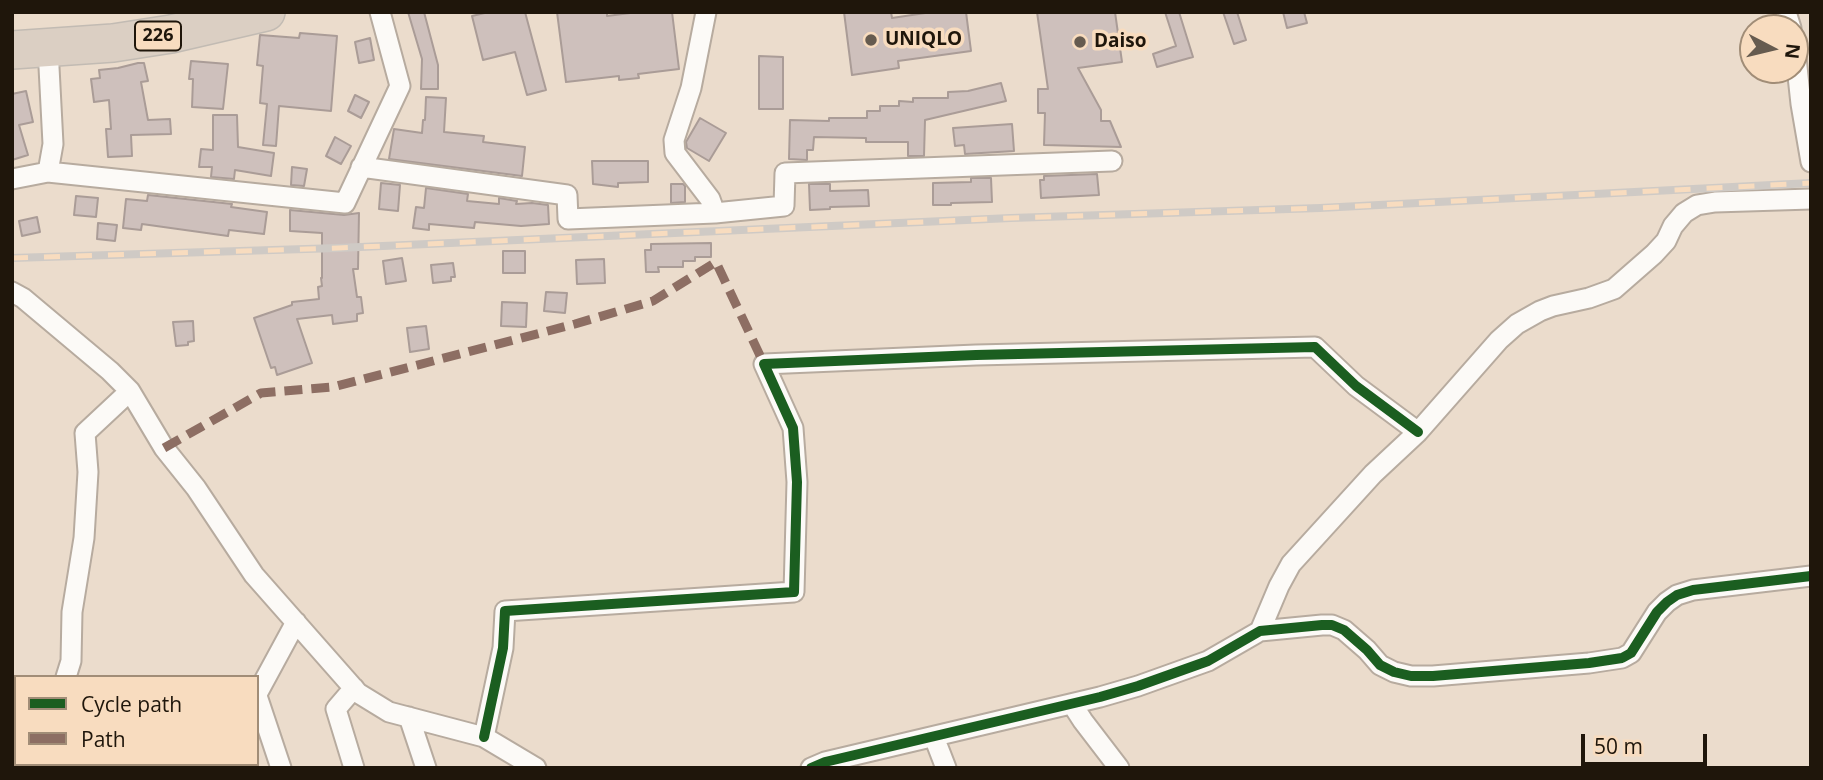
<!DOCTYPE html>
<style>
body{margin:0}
#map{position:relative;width:1823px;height:780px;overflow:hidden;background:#ebdccc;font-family:"Open Sans",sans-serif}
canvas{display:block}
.frame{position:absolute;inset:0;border:14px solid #1f160b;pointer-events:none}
.legend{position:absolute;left:14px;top:675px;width:245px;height:91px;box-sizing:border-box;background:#f8dcbf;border:2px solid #a18d77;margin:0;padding:9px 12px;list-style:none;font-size:21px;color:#1f160b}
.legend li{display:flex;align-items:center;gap:14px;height:35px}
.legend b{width:35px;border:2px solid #a18d77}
.north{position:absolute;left:1739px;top:14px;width:70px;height:70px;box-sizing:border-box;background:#f8dcbf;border:2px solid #a18d77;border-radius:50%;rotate:97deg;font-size:19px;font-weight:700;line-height:28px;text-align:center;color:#1f160b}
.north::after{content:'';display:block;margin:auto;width:24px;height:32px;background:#665b4f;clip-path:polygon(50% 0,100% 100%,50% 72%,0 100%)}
.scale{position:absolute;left:1581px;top:734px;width:126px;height:32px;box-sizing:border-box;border:4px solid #1f160b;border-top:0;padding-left:9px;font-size:21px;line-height:24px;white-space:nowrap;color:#1f160b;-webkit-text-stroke:5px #f8dcbf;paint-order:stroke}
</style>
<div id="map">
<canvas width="1823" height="780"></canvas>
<div class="frame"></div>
<ul class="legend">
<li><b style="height:9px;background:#1b5e20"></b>Cycle path</li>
<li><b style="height:9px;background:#8d6e63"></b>Path</li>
</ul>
<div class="north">N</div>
<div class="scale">50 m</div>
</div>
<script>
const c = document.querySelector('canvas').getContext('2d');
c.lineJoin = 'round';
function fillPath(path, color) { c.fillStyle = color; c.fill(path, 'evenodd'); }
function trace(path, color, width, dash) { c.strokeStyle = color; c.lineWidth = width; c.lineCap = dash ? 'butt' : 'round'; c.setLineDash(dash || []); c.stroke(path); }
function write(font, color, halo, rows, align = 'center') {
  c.font = font + ' "Open Sans",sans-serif'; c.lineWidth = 7; c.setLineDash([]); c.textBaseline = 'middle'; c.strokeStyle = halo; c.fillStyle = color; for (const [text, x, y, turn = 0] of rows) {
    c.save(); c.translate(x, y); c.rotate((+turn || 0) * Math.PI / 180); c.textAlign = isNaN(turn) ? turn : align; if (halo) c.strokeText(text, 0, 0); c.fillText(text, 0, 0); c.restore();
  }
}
const building = new Path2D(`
 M408,12h16l14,53v24h-17l1,-30z
 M489,12h36l21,78 -19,5 -12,-43 -32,8 -11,-44z
 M557,12h50v4l31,-4h34l7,57 -41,5 1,4 -20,2v-4l-53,6z
 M844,12h47l1,6 40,-6h34l5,39 -73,10 1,7 -47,7z
 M1037,12h78l7,50 -44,6 23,42v11h9l11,26 -77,-2 1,-32h-7v-24h10z
 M1165,12h14l14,45 -36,10 -4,-13 23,-8z
 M1223,12h14l9,28 -12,4z
 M1283,12h21l3,11 -20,5z
 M300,33l37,3 -6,75 -52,-5 -3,40 -13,-1 4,-41 -7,-1 3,-37 -6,-1 3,-30 39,3z
 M370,38l4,22 -15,3 -4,-21z
 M759,56l24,1v52h-24z
 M191,61l37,3 -5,45 -31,-2 1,-28h-4z
 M138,63h6l4,18 -7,1 7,38 22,-1 1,15 -40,1 1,21 -24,1 -2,-28h5l-2,-29 -15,2 -3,-23 9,-1 -1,-8 19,-2z
 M1001,83l5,18 -81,19 -1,36h-16v-14h-42v-4l-52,-1 -1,13h-6v10l-18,-1 1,-39 39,1v-3h38v-7h13v-5h19v-5l14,1v-4h35v-6l20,-1z
 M26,91l7,31 -14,3 9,30 -16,5v-66z
 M355,95l14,7 -8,16 -13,-7z
 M426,97l20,1 -2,34 40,4 -1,6 42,5 -3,29 -133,-17 5,-30 28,4 1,-13h2z
 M213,115h24l1,32 36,6 -3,23 -36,-6 -1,9 -23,-2 1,-10h-13l2,-18 12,1z
 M700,118l26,15 -17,28 -22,-13 -1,-6z
 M1012,124l2,27 -49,3 -1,-9 -9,1 -2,-18z
 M335,137l16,9 -10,18 -15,-8z
 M592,161h56v21l-30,1v4l-25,-3z
 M292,167l15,2 -3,17 -13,-1z
 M1097,174l2,21 -58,3 -1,-18h4v-4z
 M971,178h20l1,24 -41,1v2h-18v-22l38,-1z
 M381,183l19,2 -2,26 -19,-2z
 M671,184h12l2,2v16l-14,1z
 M809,184h21v7l38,-1 1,16 -39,1v2l-20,1z
 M426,188l42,6 -1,7 32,3v-6l18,3 -1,3 16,-1 16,2 1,19 -28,2 -46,-4 -1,6 -45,-4v6l-16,-2 3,-21 8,1z
 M148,195l84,9 -1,3 36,5 -3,22 -35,-4 -1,6 -86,-12 -1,6 -18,-2 3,-29 21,2z
 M76,196l22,2 -2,19 -22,-2z
 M290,210l54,5 15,-2 -1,56h-5l4,28h4l2,16 -6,1v7l-24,3 -1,-9 -35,4 15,44 -35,12 -2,-8 -4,1 -17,-50 38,-13v-3l27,-3 -1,-12 4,-1 -1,-8h1v-45l-32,-2z
 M37,217l3,15 -18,4 -3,-15z
 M98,223l19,2 -2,16 -18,-2z
 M711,243v14h-16v4h-12v6h-25l1,5h-13l-1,-22h6v-6z
 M503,251h22v22h-22z
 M402,258l4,23 -20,3 -3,-23z
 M604,259l1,24 -28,1 -1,-24z
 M453,263l2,14h-4v4l-18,2 -2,-18z
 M546,292l21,1 -2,20 -21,-2z
 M502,302l25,1 -1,24 -25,-1z
 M193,321l1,20 -6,1v3l-12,1 -3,-24z
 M426,326l3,23 -19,3 -3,-24z`);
const street = new Path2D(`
 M706,12l-15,76 -17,52 1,13 35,46 5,14 69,-7 1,-33 327,-12
 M1786,12l5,16
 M48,48l5,96 -5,28 297,31 55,-117 -20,-74
 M1795,48l6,56 10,58
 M361,167l206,28 1,24 147,-6
 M12,179l36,-7
 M12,292l11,6 87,73 20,20 34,57 32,40 58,87 104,118 31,19 95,25 52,31
 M1260,631l19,-45 12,-22 82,-90 45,-42 81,-92 18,-16 23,-13 13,-5 36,-8 25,-9 40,-35 12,-13 7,-15 11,-13 13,-8 18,-3 96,-3
 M66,677l5,-16 1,-49 12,-74 4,-66 -3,-39 45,-42
 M354,688l-18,21 18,59
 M257,694l39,-72
 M257,696l24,72
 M1072,704l11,17 36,47
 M409,717l17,51
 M484,737l19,-89 2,-37 289,-19 3,-110 -4,-54 -29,-64 212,-9 339,-8 41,39 62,46
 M934,737l12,31
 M47,768l1,-4
 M811,768l14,-6 275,-65 38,-11 70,-25 52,-30 62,-6h10l12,5 23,20 13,15 14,7 17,4h22l156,-13 33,-5 9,-5 26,-41 10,-10 10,-7 16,-5 118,-14`);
const highway = new Path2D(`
 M12,50l101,-7 58,-9 95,-22`);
const rail = new Path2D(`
 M12,258l326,-10 673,-30 309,-10 491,-25`);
const quiet = new Path2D(`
 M164,448l97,-55 72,-6 242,-63 78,-23 63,-39 48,102`);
const cycleway = new Path2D(`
 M484,737l19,-89 2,-37 289,-19 3,-110 -4,-54 -29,-64 212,-9 339,-8 41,39 62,46
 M811,768l14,-6 275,-65 38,-11 70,-25 52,-30 62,-6h10l12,5 23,20 13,15 14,7 17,4h22l156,-13 33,-5 9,-5 26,-41 10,-10 10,-7 16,-5 118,-14`);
const markers = [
 [871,40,7,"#665b4f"],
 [1080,42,7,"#665b4f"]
];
const shields = [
 [158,36,46]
];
const shieldNames = [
 ["226",158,36]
];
const poiNames = [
 ["UNIQLO",885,40],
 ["Daiso",1094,42]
];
fillPath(building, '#cec0bc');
trace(building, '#aa9c97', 2);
trace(street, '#b7ab9f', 23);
trace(highway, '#c2bbb3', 40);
trace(street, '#fcfaf7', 19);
trace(highway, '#dbcfc3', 37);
trace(rail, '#cfcac5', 8);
trace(rail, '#f8dcbf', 5, [16]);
trace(quiet, '#8d6e63', 9, [18, 9]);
trace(cycleway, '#1b5e20', 10);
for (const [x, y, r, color] of markers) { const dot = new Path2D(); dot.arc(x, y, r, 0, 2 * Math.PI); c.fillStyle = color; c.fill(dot); trace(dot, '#f8dcbf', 2.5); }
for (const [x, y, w] of shields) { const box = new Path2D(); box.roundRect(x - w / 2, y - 14.5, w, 29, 5); c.fillStyle = '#f8dcbf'; c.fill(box); trace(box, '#1f160b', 2); }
write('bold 18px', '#1f160b', null, shieldNames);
write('bold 19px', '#1f160b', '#f8dcbf', poiNames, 'left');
</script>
